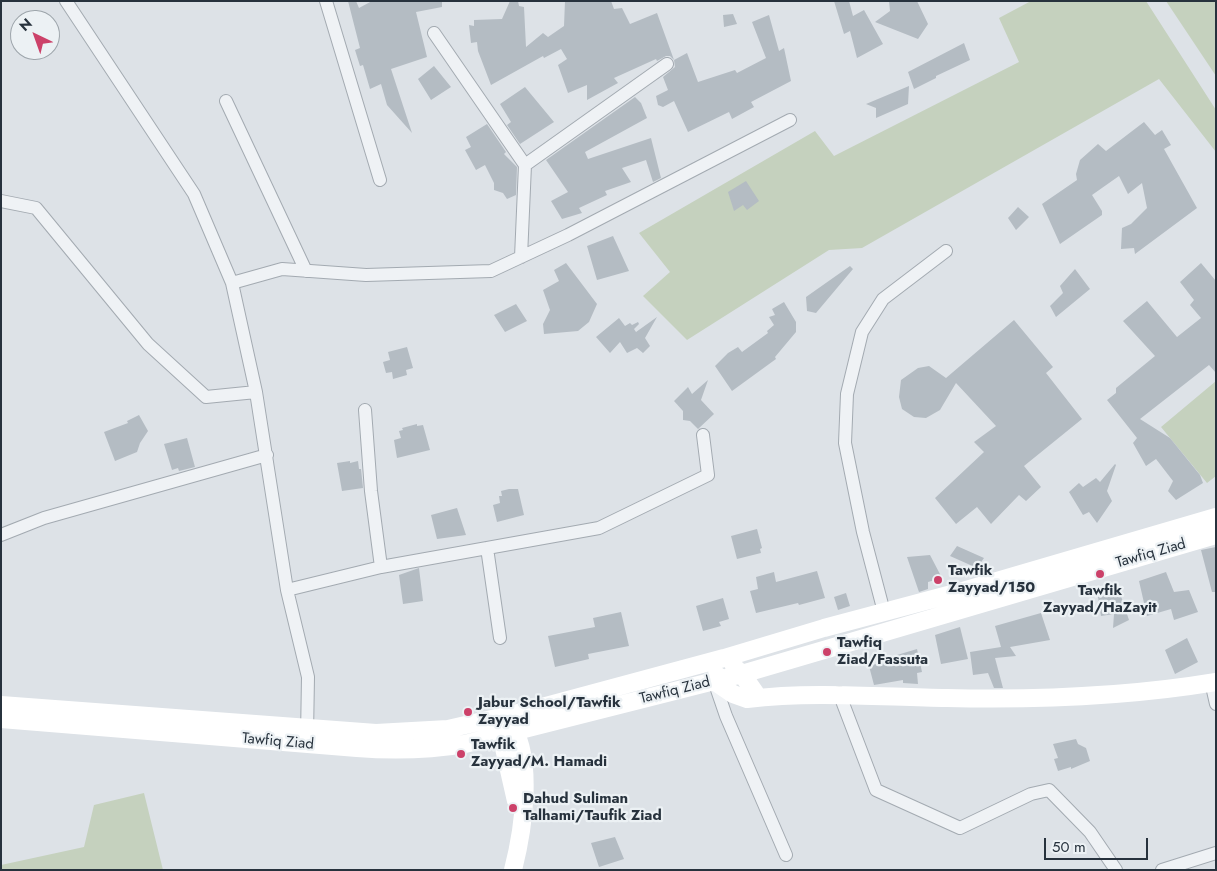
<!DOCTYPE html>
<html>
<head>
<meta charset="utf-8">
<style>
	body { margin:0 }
	#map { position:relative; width:1217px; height:871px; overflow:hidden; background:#dde2e7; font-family:Jost,sans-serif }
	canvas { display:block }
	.frame { position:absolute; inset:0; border:2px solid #27323d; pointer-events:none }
	.north { position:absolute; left:10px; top:10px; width:50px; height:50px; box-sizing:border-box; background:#ecf1f4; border:1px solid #9da5ab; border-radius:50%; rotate:318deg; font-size:14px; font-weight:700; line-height:20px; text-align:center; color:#27323d }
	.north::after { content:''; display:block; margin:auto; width:18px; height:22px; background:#cc4169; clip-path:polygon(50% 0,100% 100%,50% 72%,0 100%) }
	.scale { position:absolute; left:1044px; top:838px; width:104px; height:22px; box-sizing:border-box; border:2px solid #27323d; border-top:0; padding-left:6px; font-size:15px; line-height:18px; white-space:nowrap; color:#27323d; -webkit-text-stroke:4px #ecf1f4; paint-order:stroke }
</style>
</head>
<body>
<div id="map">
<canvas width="1217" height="871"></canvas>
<div class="frame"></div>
<div class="north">N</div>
<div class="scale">50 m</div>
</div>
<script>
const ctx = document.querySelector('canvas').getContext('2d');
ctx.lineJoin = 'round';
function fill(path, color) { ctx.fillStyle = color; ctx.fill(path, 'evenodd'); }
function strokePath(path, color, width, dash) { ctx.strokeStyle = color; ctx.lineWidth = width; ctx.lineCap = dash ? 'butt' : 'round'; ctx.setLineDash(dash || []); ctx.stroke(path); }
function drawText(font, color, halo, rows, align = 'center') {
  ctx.font = font + ' Jost,sans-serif'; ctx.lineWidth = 4.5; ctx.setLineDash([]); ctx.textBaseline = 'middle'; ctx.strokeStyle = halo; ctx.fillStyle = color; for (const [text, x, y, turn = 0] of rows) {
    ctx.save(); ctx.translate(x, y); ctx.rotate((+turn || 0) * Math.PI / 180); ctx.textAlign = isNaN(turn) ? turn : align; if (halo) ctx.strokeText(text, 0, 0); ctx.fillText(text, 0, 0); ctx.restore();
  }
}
const green = new Path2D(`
	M1031 1H1146L1216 110V152L1159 79 862 248 829 250 687 340 643 296 670 272 639 233 815 131 834 156 1019 62 999 18Z
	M1166 1H1216V76Z
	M1216 381V476L1207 483 1161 427Z
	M144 793 163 870H1V865L84 847 94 805Z`);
const building = new Path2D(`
	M348 1H356L359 8 372 1H442V7L416 12 427 57 391 69 412 133 387 105 381 84 370 89 363 65 360 66 355 50 360 48Z
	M510 1H518L519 6 524 7 526 47 543 33 548 37 564 26 565 1H611L614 9 622 8 630 24 657 13 674 60 687 53 698 82 735 70 737 73 766 58 752 22 769 15 779 51 784 48 791 81 751 102 754 107 732 119 729 112 688 132 674 101 663 107 658 105 656 96 668 90 663 77 675 67 674 60 670 56H666L657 61 656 59 614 78 618 83 587 100V85L568 93 558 65 567 59 561 49 544 58 543 56 491 85 478 51 477 42 471 43 469 25 474 26V20L502 19Z
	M834 1H849L853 16 864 10 883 44 857 58 850 31 844 34Z
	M889 1H917L928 24 918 39 875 22 890 11Z
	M733 14 737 24 724 27 723 15Z
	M964 43 970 60 936 76V78L914 89 908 72Z
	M434 66 451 87 431 100 418 79Z
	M909 86 908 104 876 118V108L866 104Z
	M525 87 554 122 520 144 507 125 511 122 500 104Z
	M635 97 641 103 647 118 585 152 588 159 651 138 661 178 653 182 646 160 622 168 631 182 605 191 607 195 579 208 582 213 562 219 551 201 568 192 546 160Z
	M1144 122 1155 135 1162 130 1171 145 1164 149 1197 208 1135 254 1134 248 1121 249 1122 228 1131 224 1147 208 1142 183 1128 194 1119 176 1092 195 1102 211V215L1060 244 1042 204 1077 180 1076 174 1080 160 1098 144 1106 151Z
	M487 124 506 152 504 154 517 167 516 195 507 199 503 193 494 190V183L485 165 476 170 465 150 471 147 466 137Z
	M746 181 759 201 747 210 743 205 734 211 728 192Z
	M1018 207 1029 217 1016 230 1008 218Z
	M613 236 629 271 597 280 587 246Z
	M566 263 597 304 589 322 578 331 544 334 543 324 550 310 543 290 559 281 554 270Z
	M1201 263 1216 281V373L1209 365 1140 419 1170 438 1200 475 1203 483 1176 500 1168 491 1173 481 1156 459 1146 466 1133 443 1137 438 1107 400 1116 393V388L1155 356 1123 321 1147 301 1177 337 1201 318 1190 305 1194 300 1180 282Z
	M850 266 853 269 816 313 807 311 806 297Z
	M1075 269 1090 289 1056 317 1050 306 1063 293 1060 286Z
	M784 302 796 322V332L775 357 776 359 732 391 715 366 728 353 738 347 742 352 768 333 767 331 774 325 769 317 775 315 772 309Z
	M516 304 527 321 505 332 494 315Z
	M657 317 645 338 650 346 643 353 637 348 627 353 620 342 610 353 596 337 619 318 625 326 630 323 632 325 638 322 639 324 634 329 636 332Z
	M1014 320 1053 367 1046 373 1082 419 1024 466 1041 487 1026 501 1019 495 991 524 977 507 956 524 935 498 984 452 974 442 996 426 956 383 940 410 926 418 914 417 902 409 899 397 901 380 918 368 929 366 946 378Z
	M407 347 413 368 406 370 407 375 393 379 392 372 386 373 383 362 390 360 388 352Z
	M708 380 701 400 714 414 698 429 690 421 683 420V411L674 401 688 387 692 394Z
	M139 415 148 431 140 443 137 452 115 461 104 432 128 423 127 421Z
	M417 424V426L423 425 430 450 397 458 394 440 401 438 399 431 403 430 402 428Z
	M187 438 195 467 179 471 178 468 172 470 164 444Z
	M350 461V463L358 461 359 469H361L363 488 342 491 337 463Z
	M1115 464 1116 465 1107 491 1112 501 1097 523 1089 512 1083 515 1069 492 1079 483 1083 487 1096 478 1100 482Z
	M509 489H518L524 515 497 522 493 505 500 503 499 496H502L501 491Z
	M457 508 466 535 437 539 431 515Z
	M757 529 762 548 760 549 761 553 737 559 731 536Z
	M957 546 984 558 977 568 950 556Z
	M1216 547V592H1212L1201 550Z
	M930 555 942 578 928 582V589L919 592 907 557Z
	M419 568 423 601 403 604 399 575Z
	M817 571 825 598 799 605 798 603 756 613 750 591 758 589 756 577 774 572 776 582Z
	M1166 572 1174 592 1189 590 1198 612 1174 620 1171 609 1147 616 1139 581Z
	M1119 590 1129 620 1113 628 1114 614 1101 616 1098 597Z
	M846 593 850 606 838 610 834 597Z
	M723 598 729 619 719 622 721 626 703 631 696 606Z
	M621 612 629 646 588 654 589 659 555 667 548 636 595 627 593 618Z
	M1041 613 1050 640 1010 647 1016 656 995 658 1003 688H994L988 673 973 675 970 652 1001 647 995 626Z
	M960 627 968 659 941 664 935 635Z
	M1187 638 1198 662 1175 674 1165 650Z
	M917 649 922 672 917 673 918 684 903 683V680L874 685 869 666 898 658 897 655Z
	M1076 739 1078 744 1086 748 1090 761 1071 769V767L1058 771 1054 759 1058 758 1053 744Z
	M615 837 624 859 599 867 591 843Z`);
const street = new Path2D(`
	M66 1 194 194 232 283 256 392 287 590 308 677 307 735
	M326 1 380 180
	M434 33 525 165 521 257
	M226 101 306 271
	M525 165 667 64
	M1 201 36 208 148 344 206 397 256 392
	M232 283 282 269 366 275 491 271 568 235 790 120
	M365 410 371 491 381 567
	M1 535 44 518 267 455
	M487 548 500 638
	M287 590 381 567 599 528 708 475 703 435
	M884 612 863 532 845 443 847 394 862 332 883 299 946 251
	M714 681 726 716 786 855
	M1211 682 1216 704
	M839 693 876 790 960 828 1031 794 1049 790 1090 832 1116 870
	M1162 870 1216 853`);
const secondary = new Path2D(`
	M734 667 742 674 758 697
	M717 675 714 681 733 694 747 699C814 691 880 697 947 698 1033 700 1132 696 1216 682
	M1 705 376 733 448 729 531 710 724 658 824 628 963 591 1216 517
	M1 719 357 748C395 751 429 750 465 744L742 674 1216 535
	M509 722C535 755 523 831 513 870
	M503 724 501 735 516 801`);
const markers = [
	[1100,574,5,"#cc4169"],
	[938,580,5,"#cc4169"],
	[827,652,5,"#cc4169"],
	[468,712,5,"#cc4169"],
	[461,754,5,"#cc4169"],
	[513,808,5,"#cc4169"]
];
const streetNames = [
	["Tawfiq Ziad",1151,554,-16],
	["Tawfiq Ziad",675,691,-14],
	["Tawfiq Ziad",278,742,5]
];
const poiNames = [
	["Tawfik",948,571],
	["Zayyad/150",948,588],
	["Tawfik",1100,591,"center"],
	["Zayyad/HaZayit",1100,608,"center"],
	["Tawfiq",837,643],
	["Ziad/Fassuta",837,660],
	["Jabur School/Tawfik",478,703],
	["Zayyad",478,720],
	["Tawfik",471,745],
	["Zayyad/M. Hamadi",471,762],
	["Dahud Suliman",523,799],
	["Talhami/Taufik Ziad",523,816]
];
fill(green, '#c5d1be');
fill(building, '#b4bcc3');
strokePath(street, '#a3aab1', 14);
strokePath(street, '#eff2f5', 12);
strokePath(secondary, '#fff', 18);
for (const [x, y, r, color] of markers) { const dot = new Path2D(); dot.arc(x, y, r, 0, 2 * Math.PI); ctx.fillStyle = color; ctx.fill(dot); strokePath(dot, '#ecf1f4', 2); }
drawText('15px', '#27323d', '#ecf1f4', streetNames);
drawText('bold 15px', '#27323d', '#ecf1f4', poiNames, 'left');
</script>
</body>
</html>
